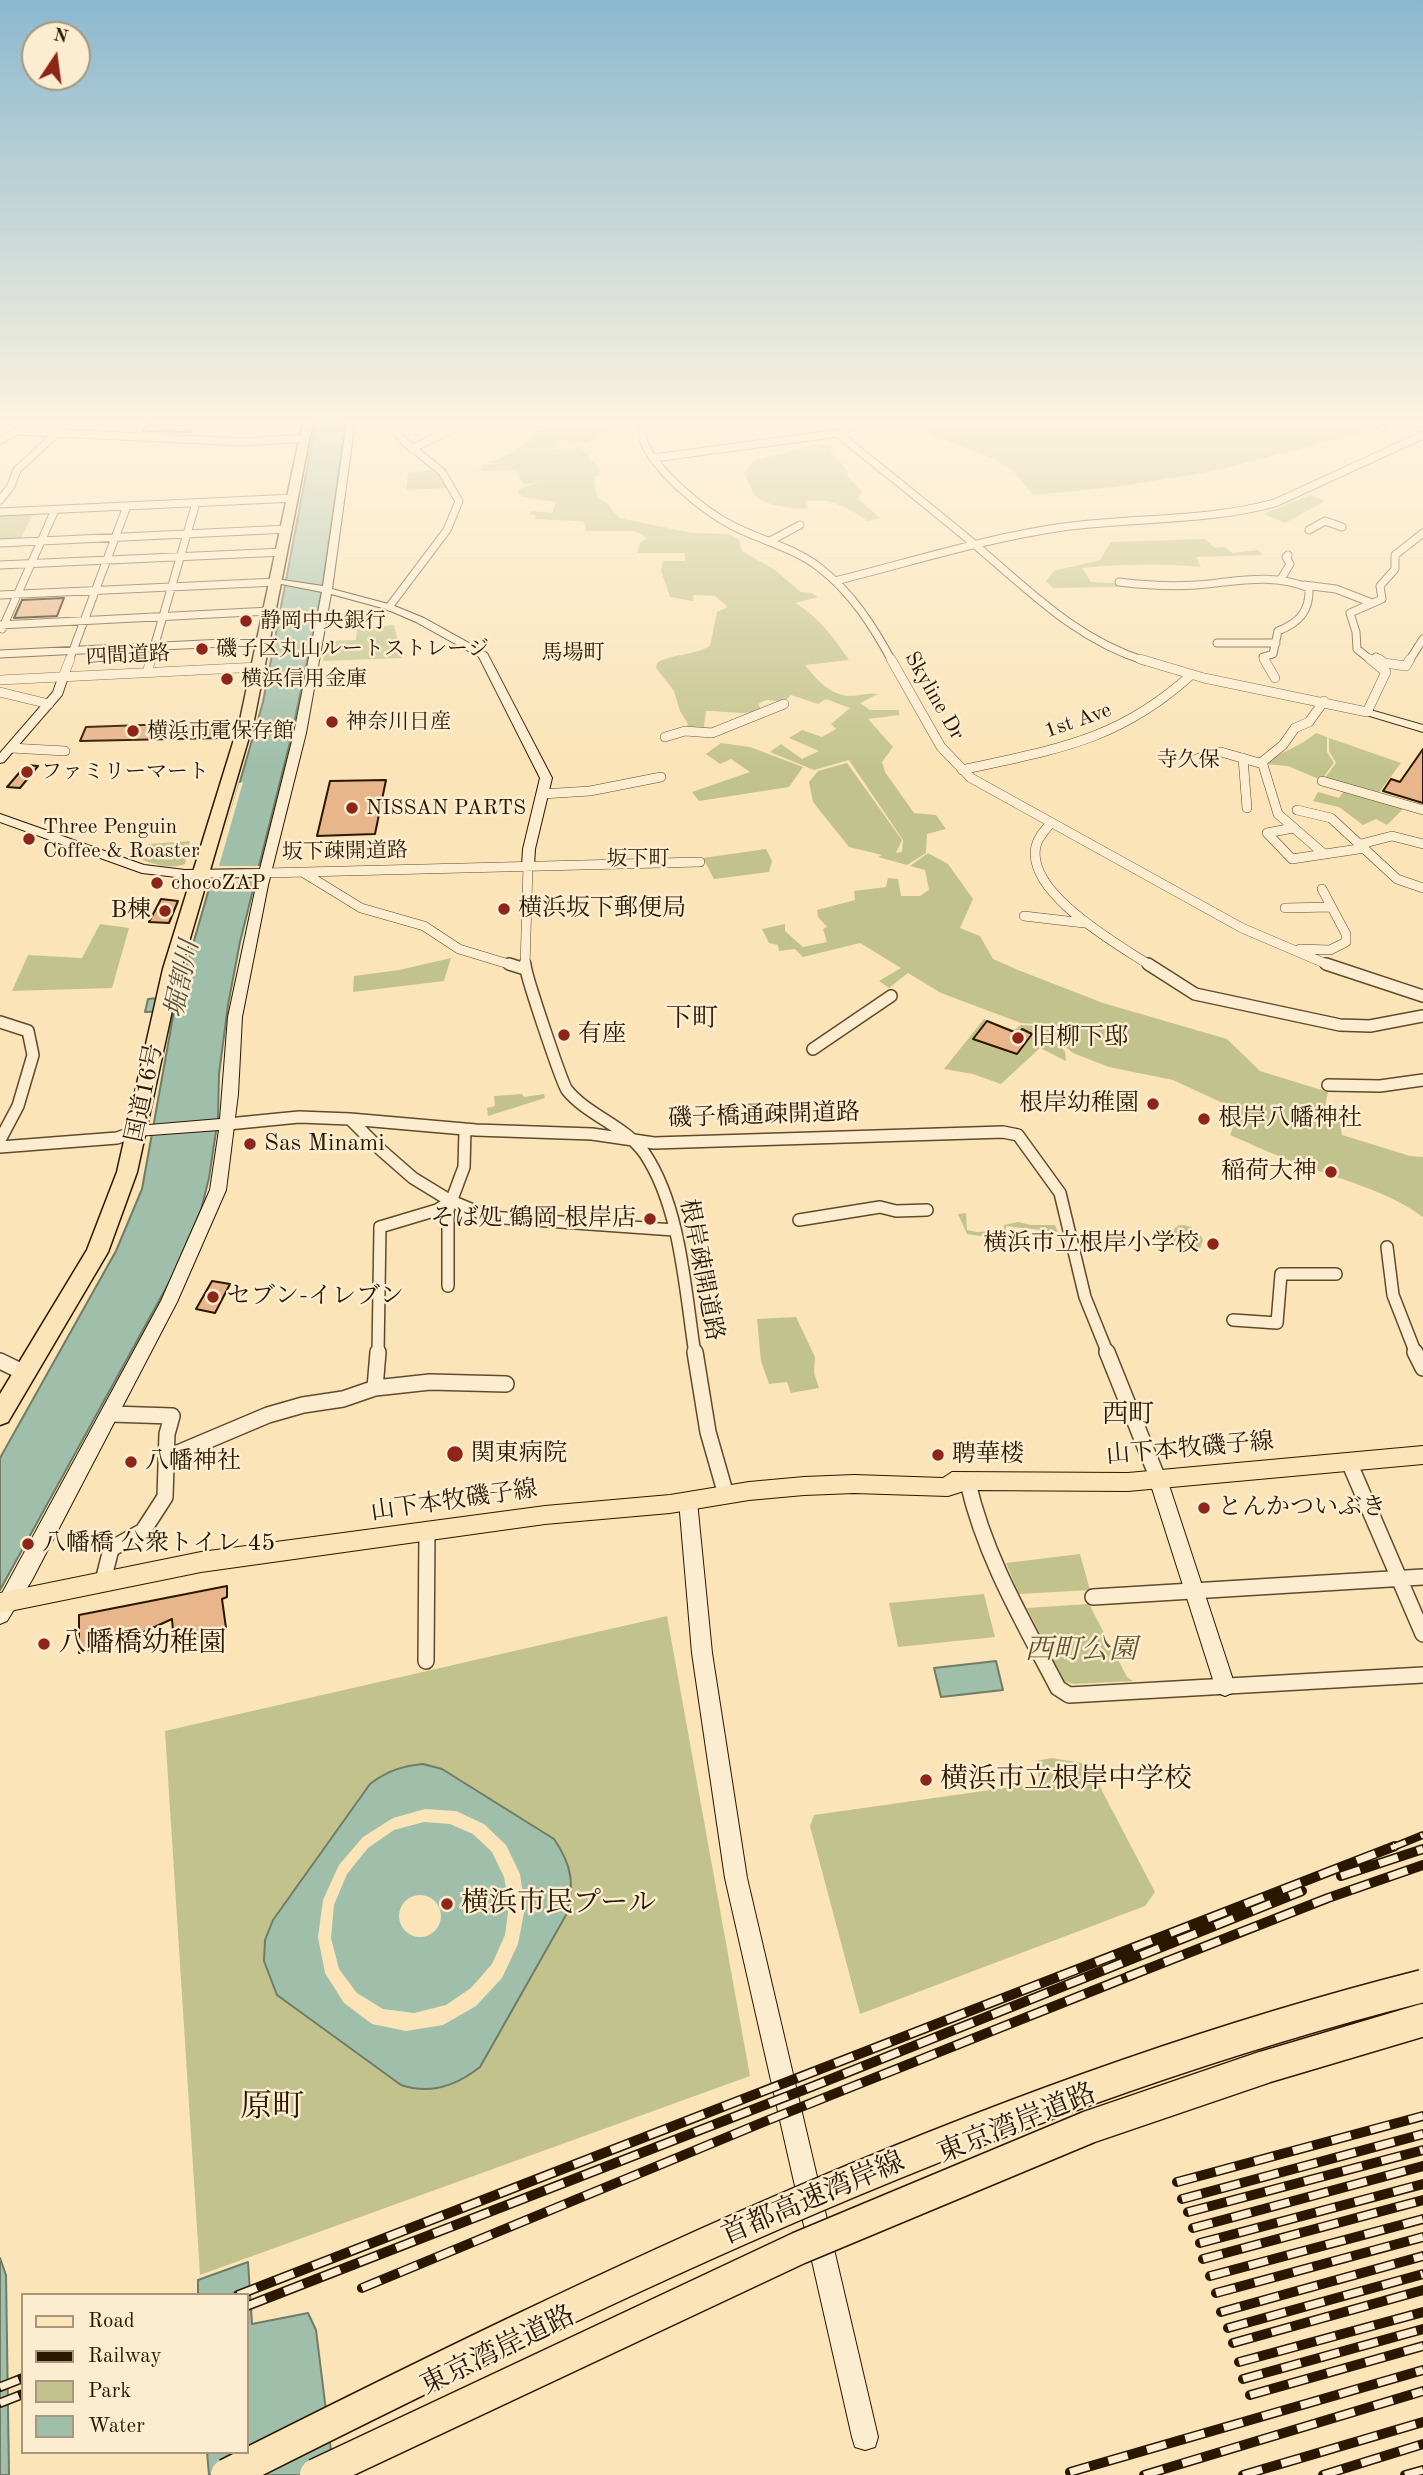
<!DOCTYPE html>
<html>
<head>
<meta charset="utf-8">
<style>
	body { margin:0 }
	#map { position:relative; width:1423px; height:2475px; overflow:hidden; background:#fbe4b7; font-family:"Old Standard TT",serif }
	canvas { display:block }
	.legend { position:absolute; left:21px; top:2293px; width:228px; height:161px; box-sizing:border-box; background:#fcedd0; border:2px solid #a8977d; margin:0; padding:9px 12px; list-style:none; font-size:21px; color:#2b1700 }
	.legend li { display:flex; align-items:center; gap:14px; height:35px }
	.legend b { width:35px; border:2px solid #a8977d }
	.north { position:absolute; left:21px; top:21px; width:70px; height:70px; box-sizing:border-box; background:#fcedd0; border:2px solid #a8977d; border-radius:50%; rotate:13deg; font-size:19px; font-weight:700; line-height:28px; text-align:center; color:#2b1700 }
	.north::after { content:''; display:block; margin:auto; width:24px; height:32px; background:#8f2418; clip-path:polygon(50% 0,100% 100%,50% 72%,0 100%) }
</style>
</head>
<body>
<div id="map">
<canvas width="1423" height="2475"></canvas>
<ul class="legend">
<li><b style="height:9px;background:#fbe4b7"></b>Road</li>
<li><b style="height:9px;background:#2b1700"></b>Railway</li>
<li><b style="height:19px;background:#c2c38c"></b>Park</li>
<li><b style="height:19px;background:#9fbfaa"></b>Water</li>
</ul>
<div class="north">N</div>
</div>
<script>
const ctx = document.querySelector('canvas').getContext('2d');
ctx.lineJoin = 'round';
function fill(path, color) { ctx.fillStyle = color; ctx.fill(path, 'evenodd'); }
function strokePath(path, color, width, dash) { ctx.strokeStyle = color; ctx.lineWidth = width; ctx.lineCap = dash ? 'butt' : 'round'; ctx.setLineDash(dash || []); ctx.stroke(path); }
function drawText(font, color, halo, rows, align = 'center') {
  ctx.font = font + ' "Old Standard TT","Noto Serif JP",serif'; ctx.lineWidth = 5; ctx.setLineDash([]); ctx.textBaseline = 'middle'; ctx.strokeStyle = halo; ctx.fillStyle = color; for (const [text, x, y, turn = 0] of rows) {
    ctx.save(); ctx.translate(x, y); ctx.rotate((+turn || 0) * Math.PI / 180); ctx.textAlign = isNaN(turn) ? turn : align; if (halo) ctx.strokeText(text, 0, 0); ctx.fillText(text, 0, 0); ctx.restore();
  }
}
const green = new Path2D(`
	M561 421H613L607 432 585 444 564 440 554 449 580 448 600 469 599 475 594 477 597 498 607 503 619 518 692 533 729 534 739 540 742 551 775 570 801 592 812 593 818 597 795 603C818 616 834 638 849 660L805 665C817 680 830 695 850 696 860 696 867 692 878 694L860 703 870 710H899V715L868 719 893 747 882 762 885 772 914 813 936 815 946 829 927 834 926 853 907 865 878 857 882 855 849 847 813 802 809 782 818 771 847 763 902 840 896 853 902 852 903 840 849 760 814 770 770 752 781 744 802 759 819 751 789 738 802 730 822 737 836 729 831 724 850 708 826 699 818 704 791 695 784 702 766 700 758 704 762 710C742 716 727 711 706 711L704 727 718 728 684 730 688 724 680 711 674 691 656 668 657 663C670 654 692 656 710 646L717 612 728 607 715 596 694 595 693 601 670 597 661 571 663 561H685V553H637L640 543 647 538 634 531H586L584 522 579 521 535 519 536 515 529 514 532 511 552 513 556 502 527 498 519 494 518 490 541 481 524 485 515 470 479 471 482 465 504 463H490L513 452 536 436 533 432 559 426Z
	M896 421H1190L1214 427 1234 421H1382L1381 428 1376 429 1214 471 1115 487 1033 495 1014 472 997 460Z
	M816 444 831 446V452L849 472 847 476 862 491 858 499 880 518 868 521C848 508 831 497 806 501L808 508C796 510 762 506 754 494 750 488 748 480 744 474L753 461Z
	M434 470 439 473 450 488 406 490 408 473Z
	M1310 495 1325 501 1285 523 1264 514Z
	M34 513 20 540 0 541V514Z
	M1205 539 1215 548 1225 547 1232 553 1258 550 1262 555 1196 557 1201 567C1158 563 1123 564 1082 568L1091 582 1116 583 1118 587 1053 588 1046 581 1054 571 1100 560 1111 542Z
	M394 625 402 658 323 661 325 641 356 640 357 629Z
	M1316 733 1327 737V752L1334 763 1321 780 1288 766 1265 764C1281 751 1300 747 1316 733Z
	M1329 738 1401 763 1377 795 1324 779 1336 763 1329 751Z
	M721 743 750 747 803 767 789 787 699 801 692 792 750 772 731 759 720 764 706 754Z
	M1344 791 1406 806 1387 825 1376 819 1363 825 1339 807 1313 801 1318 792 1339 798Z
	M190 841 185 864C168 870 149 863 133 856L149 844Z
	M766 849 772 861 769 872 714 879 703 858Z
	M928 853 948 864 973 899 960 928 980 936 993 959 1018 970 1103 1003 1227 1039 1260 1071 1328 1092 1325 1107 1338 1112 1342 1135 1410 1156 1423 1157V1217C1389 1192 1349 1182 1310 1168 1283 1159 1256 1146 1230 1135L1240 1111 1173 1080 1109 1067 1073 1053 1037 1024 1021 1023 941 993 908 973 889 988 879 981 901 968 860 943 803 957 795 949 779 951 778 945 769 943 762 929 785 924V931L803 947 827 942 823 929 827 927 818 917 817 910 855 900 854 891 886 887 888 878 898 879 901 896H920L929 890 925 870 910 866Z
	M100 924 129 928 112 988 12 991 28 955 82 958Z
	M451 958 444 981 353 992 354 976 399 970Z
	M984 1019 1014 1030 1021 1025 1036 1026 1065 1051 1066 1061 1040 1048 1001 1084 973 1074 944 1069Z
	M522 1094 524 1097 544 1094 545 1098 488 1116 487 1108 495 1106 494 1096Z
	M966 1213 967 1230 977 1232 1003 1231 1004 1225 1018 1222 1031 1225H1055L1058 1232 1006 1226V1240L967 1234 958 1214Z
	M1179 1225C1190 1225 1199 1229 1203 1240L1200 1248 1185 1251 1170 1243 1168 1234Z
	M796 1317 815 1357 814 1373 819 1388 791 1393 787 1382 769 1384 761 1361 757 1319Z
	M1080 1554 1090 1590 1019 1594 1006 1563Z
	M984 1594 995 1637 898 1647 889 1603Z
	M1089 1604 1127 1677 1133 1681 1074 1684 1063 1681 1027 1608Z
	M667 1616 750 2076 200 2275 165 1731Z
	M1052 1758 1088 1764 1155 1892 1145 1906 860 2014 810 1826 814 1815 1040 1783 1035 1761Z`);
const water = new Path2D(`
	M316 421H346L322 589 291 738 240 942 228 1005 219 1074 218 1118 209 1178 201 1210 171 1279 0 1590V1458L116 1251 142 1189 174 1011 145 1012 148 999 178 996 263 702Z
	M996 1661 1003 1690 941 1697 934 1668Z
	M423 1764 442 1769 554 1839C572 1865 575 1885 566 1915L480 2067C456 2086 430 2095 401 2085L277 1995 264 1961 265 1940 273 1920 370 1784C387 1771 402 1766 423 1764Z
	M0 2258 6 2275 9 2475H0Z
	M248 2262 252 2324 308 2313 316 2330 334 2475H209L207 2452H247V2295H198V2280Z`);
const pier = new Path2D(`
	M243 782 219 866H261L258 881 209 882 239 783Z
	M425 1809 456 1811 484 1824 506 1845 520 1874 525 1908 518 1944 502 1978 476 2006 443 2025 406 2031 372 2024 344 2003 325 1973 318 1937 323 1900 339 1865 363 1837 393 1818ZM424 1822 450 1824 473 1834 492 1852 504 1877 509 1905 505 1935 492 1964 471 1988 446 2005 414 2013 383 2009 357 1993 339 1969 331 1938 334 1905 347 1874 368 1848 394 1830Z
	M399 1916a21 21 0 1 1 42 0a21 21 0 1 1-42 0Z`);
const building = new Path2D(`
	M152 421H199L189 432 143 431Z
	M64 598 57 616 14 618 22 600Z
	M229 722 222 738 80 741 86 727Z
	M1423 749V803L1383 791 1391 779 1400 782Z
	M26 765 38 766 20 788 7 787Z
	M386 780 375 834 317 836 330 781Z
	M161 899 178 901 169 923 149 922Z
	M987 1021 1019 1034 1022 1029 1032 1034 1017 1054 973 1039Z
	M212 1281 230 1284 215 1313 196 1309Z
	M227 1586V1597L222 1599 226 1628 174 1643 172 1619 137 1635 79 1653V1615Z`);
const streetFar3 = new Path2D(`
	M386 421 404 441 442 472 459 501 447 530 389 607
	M643 421C642 428 641 435 644 442 656 472 705 512 733 526 762 541 795 548 820 568 852 593 873 626 892 661
	M855 421 856 425 839 433 841 436C885 472 930 507 974 544 1029 590 1075 639 1145 661
	M1382 428 1384 421
	M0 440 17 431 243 442 305 438
	M412 449 468 421
	M654 458 839 433
	M0 500 11 486 17 470 70 421
	M0 512 294 498
	M1309 530 1325 521 1342 527
	M770 541 800 525
	M0 543 288 529
	M0 565 283 552
	M1281 579 1290 564 1286 557 1288 555
	M835 581C911 562 986 538 1063 527 1134 517 1205 522 1275 503L1423 435
	M1119 582C1144 585 1170 587 1196 585 1235 582 1271 572 1309 588 1310 611 1299 623 1278 631L1273 654 1263 657 1265 661
	M1304 585 1336 589 1372 603
	M0 595 276 582
	M0 625 270 611
	M2 629 55 510
	M1217 643H1276
	M0 654 264 641
	M1376 657 1382 661
	M69 661 127 506
	M150 661 196 503
	M1372 661 1357 649 1356 632 1350 613 1382 599 1380 586 1395 569V555L1423 533
	M1409 661 1423 639`);
const streetFar2 = new Path2D(`
	M891 659 941 747 971 778 1242 928 1331 966
	M1140 659 1204 678 1367 712 1386 672 1370 659
	M1264 659 1275 678
	M1379 659 1384 663 1406 666 1410 659
	M147 673 151 659
	M63 677 70 659
	M0 680 259 667
	M0 692 49 704
	M1324 701 1309 722 1295 728 1283 745 1262 762 1278 814 1324 854
	M665 737 685 731 712 733 784 704
	M11 748 65 751
	M1243 758 1247 808
	M1196 759 1221 752 1263 764
	M962 770C1055 749 1117 742 1191 675
	M1322 781 1423 810
	M542 794 590 791 661 777
	M1297 810 1331 818 1397 879 1423 888
	M1051 823C1045 830 1038 837 1036 846 1025 893 1119 945 1151 966
	M1293 828 1267 833 1292 859 1365 848
	M1361 844 1392 836 1423 844
	M266 873 700 862
	M304 873 361 908 424 926 459 949 515 966
	M1285 908 1330 907
	M1024 916 1084 923
	M1300 949 1330 950 1346 942V934L1322 889
	M525 966 528 866`);
const streetFar1 = new Path2D(`
	M509 964 525 969
	M525 964C525 974 562 1083 567 1090 588 1116 626 1126 645 1154 681 1208 685 1291 695 1354
	M1148 964 1195 994 1340 1025 1370 1026 1423 1016
	M1326 964 1423 996
	M0 1022 28 1031 33 1055 18 1106 0 1140
	M813 1049 891 996
	M1328 1085 1380 1086 1423 1080
	M350 1119 381 1150 413 1178 449 1200 490 1217 674 1230
	M228 1124 299 1117 350 1119 476 1130 592 1134 654 1143 1003 1132 1018 1135 1060 1193 1085 1297 1108 1354
	M0 1147 117 1138 137 1131
	M799 1220 880 1207 896 1211 927 1210
	M1387 1247 1393 1295 1416 1354
	M448 1286V1210L464 1167 465 1129
	M1233 1320 1277 1323 1281 1274H1336
	M378 1354 380 1227 437 1210 452 1201`);
const street = new Path2D(`
	M695 1352 708 1432 726 1495
	M1107 1352 1158 1479
	M1415 1352 1423 1368
	M0 1361 27 1374
	M375 1388 378 1352
	M166 1458 268 1415 303 1405 343 1399 375 1388 430 1382 506 1384
	M1349 1462 1423 1634
	M968 1483C985 1557 1023 1621 1058 1688L1069 1695 1423 1675
	M103 1581 111 1549 143 1531 165 1497 167 1434 172 1416 111 1414
	M1093 1597 1423 1577
	M426 1661 427 1530`);
const secondary = new Path2D(`
	M347 421H355L332 589 392 605 424 618 487 653 552 778 535 849 534 866 528 870 522 866 523 849 540 778 479 657 416 622 386 609 331 594 306 733 268 885 242 1017 238 1094 226 1190 177 1302 32 1580 7 1621 0 1624V1597L161 1301 210 1190 219 1130 137 1136 130 1131 137 1126 220 1119 228 1017 258 877 185 878 142 873 0 822V814L144 865 185 870 260 869 294 733 322 592 271 582 276 579 323 586Z
	M59 675 68 677 62 695 4 762 0 763V753L53 692Z
	M1367 709 1423 725V732L1363 714 1362 712Z
	M1158 1471 1164 1473 1167 1479 1235 1686 1232 1693 1225 1696 1218 1693 1215 1686 1149 1479 1152 1473Z
	M688 1493 694 1495 697 1501 712 1653 747 1878 878 2437 875 2447 865 2450 855 2447 852 2437 725 1878 692 1653 679 1501 682 1495Z`);
const primary = new Path2D(`
	M1423 1446V1464L1128 1491 967 1490 948 1496 854 1493 804 1495 749 1500 670 1513 545 1524 201 1572 0 1613V1593L201 1552 545 1506 670 1495 749 1482 804 1477 854 1475 943 1478 952 1472 1128 1473Z`);
const highway = new Path2D(`
	M303 421H313L254 720 181 969 137 1172 108 1252 8 1422 0 1425V1394L87 1250 117 1172 163 969 240 720Z`);
const railFar1 = new Path2D(`
	M1391 1848 1423 1835`);
const rail = new Path2D(`
	M1341 1876 1423 1849
	M1127 1977 1328 1898 1423 1865
	M1177 2182 1423 2116
	M1182 2199 1423 2134
	M1188 2212 1423 2150
	M1193 2228 1423 2166
	M1200 2243 1423 2184
	M1203 2259 1423 2200
	M1210 2276 1423 2219
	M362 2288 766 2121 1135 1974
	M1216 2293 1423 2237
	M238 2295 1395 1846
	M247 2306 811 2087 1302 1891
	M1221 2312 1423 2256
	M1228 2328 1423 2274
	M1233 2343 1423 2290
	M1239 2362 1423 2312
	M1243 2379 1423 2329
	M0 2387 23 2378
	M1250 2395 1423 2346
	M0 2403 23 2394
	M1070 2472 1423 2370
	M1144 2475 1423 2391
	M1243 2475 1423 2422
	M1323 2475 1423 2444
	M1405 2475 1423 2470`);
const highwayBridge = new Path2D(`
	M227 2475C612 2281 1004 2092 1423 1986
	M316 2475 799 2248 1089 2127 1265 2067 1423 2020`);
const markers = [
	[246,621,7,"#8f2418"],
	[202,649,7,"#8f2418"],
	[227,679,7,"#8f2418"],
	[332,722,7,"#8f2418"],
	[133,731,7,"#8f2418"],
	[27,772,7,"#8f2418"],
	[352,808,7,"#8f2418"],
	[29,839,7,"#8f2418"],
	[157,883,7,"#8f2418"],
	[504,909,7,"#8f2418"],
	[165,911,7,"#8f2418"],
	[564,1035,7,"#8f2418"],
	[1018,1038,7,"#8f2418"],
	[1153,1104,7,"#8f2418"],
	[1204,1119,7,"#8f2418"],
	[250,1144,7,"#8f2418"],
	[1331,1172,7,"#8f2418"],
	[650,1219,7,"#8f2418"],
	[1213,1244,7,"#8f2418"],
	[213,1297,7,"#8f2418"],
	[455,1454,9,"#8f2418"],
	[938,1455,7,"#8f2418"],
	[131,1462,7,"#8f2418"],
	[1204,1508,7,"#8f2418"],
	[28,1544,7,"#8f2418"],
	[44,1644,7,"#8f2418"],
	[926,1780,7,"#8f2418"],
	[447,1904,7,"#8f2418"]
];
const farPoinames = [
	["静岡中央銀行",260,621],
	["磯子区丸山ルートストレージ",216,649],
	["横浜信用金庫",241,679],
	["神奈川日産",346,722],
	["横浜市電保存館",147,731],
	["ファミリーマート",41,772],
	["NISSAN PARTS",366,808],
	["Three Penguin",43,827],
	["Coffee & Roaster",43,851],
	["chocoZAP",171,883]
];
const farNeighbourhoodnames = [
	["馬場町",573,653],
	["寺久保",1188,760],
	["坂下町",638,859]
];
const farStreetnames = [
	["四間道路",128,656,-3],
	["Skyline Dr",934,696,60],
	["1st Ave",1078,721,-19],
	["坂下疎開道路",345,852,-1]
];
const poiNames = [
	["横浜坂下郵便局",518,909],
	["B棟",151,911,"right"],
	["有座",578,1035],
	["旧柳下邸",1032,1038],
	["根岸幼稚園",1139,1104,"right"],
	["根岸八幡神社",1218,1119],
	["Sas Minami",264,1144],
	["稲荷大神",1317,1172,"right"],
	["そば処 鶴岡 根岸店",636,1219,"right"],
	["横浜市立根岸小学校",1199,1244,"right"],
	["セブン-イレブン",227,1297],
	["関東病院",471,1454],
	["聘華楼",952,1455],
	["八幡神社",145,1462],
	["とんかついぶき",1218,1508],
	["八幡橋 公衆トイレ 45",42,1544]
];
const streetNames = [
	["国道16号",145,1093,-78],
	["磯子橋通疎開道路",764,1116,-2],
	["根岸疎開道路",701,1270,79],
	["山下本牧磯子線",1190,1449,-5],
	["山下本牧磯子線",454,1501,-8]
];
const waterNames = [
	["堀割川",183,979,-78]
];
const neighbourhoodNames = [
	["下町",692,1019],
	["西町",1128,1415]
];
const nearPoinames = [
	["八幡橋幼稚園",58,1644],
	["横浜市立根岸中学校",940,1780],
	["横浜市民プール",461,1904]
];
const nearParknames = [
	["西町公園",1081,1651]
];
const nearStreetnames = [
	["東京湾岸道路",1017,2124,-22],
	["首都高速湾岸線",813,2199,-23],
	["東京湾岸道路",498,2351,-26]
];
const nearNeighbourhoodnames = [
	["原町",272,2108]
];
fill(green, '#c2c38c');
fill(water, '#9fbfaa');
strokePath(water, '#717c66', 2);
fill(pier, '#fbe4b7');
fill(building, '#e9b58b');
strokePath(building, '#2b1700', 2);
strokePath(streetFar3, '#5f4a2e', 9);
strokePath(streetFar2, '#5f4a2e', 10);
strokePath(streetFar1, '#5f4a2e', 14);
strokePath(street, '#5f4a2e', 18);
strokePath(secondary, '#2b1700', 2);
strokePath(primary, '#2b1700', 2);
strokePath(highway, '#2b1700', 3);
strokePath(streetFar3, '#fcedd0', 7);
strokePath(streetFar2, '#fcedd0', 9);
strokePath(streetFar1, '#fcedd0', 11);
strokePath(street, '#fcedd0', 15);
fill(secondary, '#fcedd0');
fill(primary, '#fbe4b7');
fill(highway, '#fbe4b7');
strokePath(railFar1, '#2b1700', 8);
strokePath(rail, '#2b1700', 10);
strokePath(railFar1, '#fcedd0', 5, [16]);
strokePath(rail, '#fcedd0', 7, [20]);
strokePath(highwayBridge, '#2b1700', 35, []);
strokePath(highwayBridge, '#fbe4b7', 32);
const sky = ctx.createLinearGradient(0, 0, 0, 767);
sky.addColorStop(0, '#8bb8cf');
sky.addColorStop(0.55, '#fdf3df');
sky.addColorStop(1, '#fdf3df00');
ctx.fillStyle = sky;
ctx.fillRect(0, 0, 1423, 767);
for (const [x, y, r, color] of markers) { const dot = new Path2D(); dot.arc(x, y, r, 0, 2 * Math.PI); ctx.fillStyle = color; ctx.fill(dot); strokePath(dot, '#fcedd0', 2.5); }
drawText('21px', '#2b1700', '#fcedd0', farPoinames, 'left');
drawText('21px', '#2b1700', '#fcedd0', farNeighbourhoodnames);
drawText('21px', '#2b1700', '#fcedd0', farStreetnames);
drawText('24px', '#2b1700', '#fcedd0', poiNames, 'left');
drawText('24px', '#2b1700', '#fcedd0', streetNames);
drawText('italic 26px', '#54523c', '#fcedd0', waterNames);
drawText('26px', '#2b1700', '#fcedd0', neighbourhoodNames);
drawText('28px', '#2b1700', '#fcedd0', nearPoinames, 'left');
drawText('italic 28px', '#605331', '#fcedd0', nearParknames);
drawText('28px', '#2b1700', '#fcedd0', nearStreetnames);
drawText('32px', '#2b1700', '#fcedd0', nearNeighbourhoodnames);
</script>
</body>
</html>
